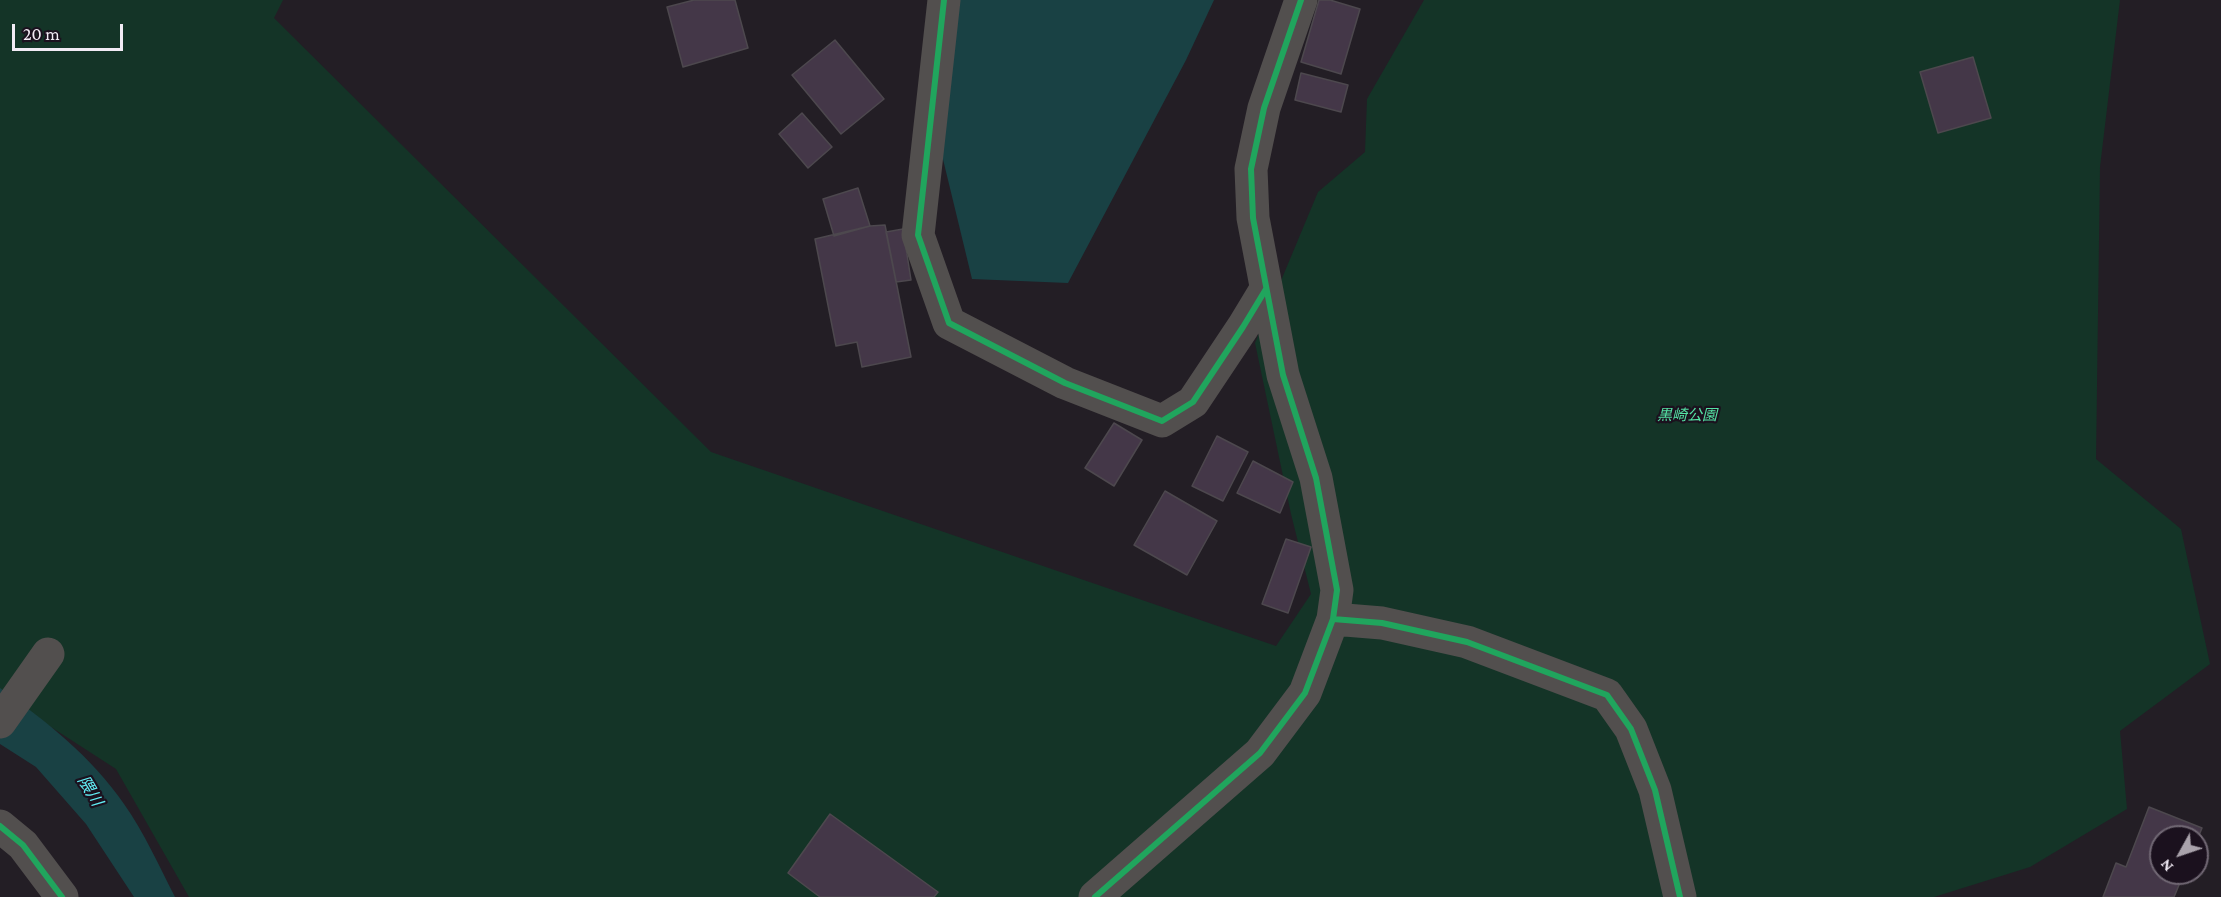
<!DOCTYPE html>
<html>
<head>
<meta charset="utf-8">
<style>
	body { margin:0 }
	#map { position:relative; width:2221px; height:897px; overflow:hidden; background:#231e25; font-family:"Crimson Pro",serif }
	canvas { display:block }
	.north { position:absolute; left:2149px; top:825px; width:60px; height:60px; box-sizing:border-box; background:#1b111e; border:2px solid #716874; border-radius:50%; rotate:230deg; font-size:16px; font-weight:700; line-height:24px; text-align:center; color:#f2ebf5 }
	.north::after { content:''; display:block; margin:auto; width:21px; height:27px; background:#aaa3ac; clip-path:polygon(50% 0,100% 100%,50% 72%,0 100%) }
	.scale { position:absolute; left:12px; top:24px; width:111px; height:27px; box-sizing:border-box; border:3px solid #f2ebf5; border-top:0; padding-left:8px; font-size:18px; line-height:21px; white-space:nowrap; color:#f2ebf5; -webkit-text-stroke:4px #1b111e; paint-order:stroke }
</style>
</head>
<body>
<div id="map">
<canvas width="2221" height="897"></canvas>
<div class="north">N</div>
<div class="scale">20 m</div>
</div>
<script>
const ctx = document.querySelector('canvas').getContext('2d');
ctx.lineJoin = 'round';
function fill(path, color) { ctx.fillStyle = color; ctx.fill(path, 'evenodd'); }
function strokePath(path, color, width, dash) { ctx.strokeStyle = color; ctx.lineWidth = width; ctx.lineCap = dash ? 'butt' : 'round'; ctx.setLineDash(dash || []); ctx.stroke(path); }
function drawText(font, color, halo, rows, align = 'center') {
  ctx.font = font + ' "Crimson Pro","Noto Sans JP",serif'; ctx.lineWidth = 4.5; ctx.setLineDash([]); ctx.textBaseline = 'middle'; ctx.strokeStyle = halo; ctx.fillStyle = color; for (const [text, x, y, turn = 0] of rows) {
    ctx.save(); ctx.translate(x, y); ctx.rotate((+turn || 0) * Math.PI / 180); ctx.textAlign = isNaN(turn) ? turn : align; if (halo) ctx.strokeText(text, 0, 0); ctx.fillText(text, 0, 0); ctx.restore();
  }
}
const green = new Path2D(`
	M0 0H283L274 18 711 452 1276 646 1311 594 1291 514 1255 343 1318 192 1365 152 1367 99 1424 0H2120L2100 167 2096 459 2181 529 2210 664 2120 731 2127 809 2030 867 1934 897H189L116 769 0 694Z`);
const water = new Path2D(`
	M960 0H1214L1186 60 1068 283 972 279 941 151Z
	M0 688C46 721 92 757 124 804 144 832 159 866 175 897H134L86 824 36 767 0 744Z`);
const building = new Path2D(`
	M694 0H735L748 48 683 67 667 7Z
	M1319 0H1330L1360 9 1341 74 1301 62Z
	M835 40 884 99 841 134 792 75Z
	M1973 57 1991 118 1938 133 1920 72Z
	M1301 73 1348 85 1341 112 1295 100Z
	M802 113 832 147 808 168 779 134Z
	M858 188 870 226 834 236 823 199Z
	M885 225 911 357 862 367 857 342 836 346 815 239 870 226Z
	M903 229 911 280 896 282 886 232Z
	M1114 423 1142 440 1114 486 1085 468Z
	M1217 436 1248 452 1223 501 1192 486Z
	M1253 461 1293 482 1280 513 1237 493Z
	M1165 491 1217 521 1187 575 1134 545Z
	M1286 539 1311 547 1288 613 1262 604Z
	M2149 807 2202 828 2197 840V837H2161V873H2184L2174 897H2103L2116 863 2126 867Z
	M830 814 938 892 934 897H820L788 873Z`);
const street = new Path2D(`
	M944 0 918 235 949 323 1065 383 1162 421 1193 402 1243 327 1266 289
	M1333 619 1382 623 1467 642 1607 695 1631 729 1655 790 1680 897
	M0 722 48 654
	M0 826 23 845 62 897
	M1095 897 1260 753 1305 693 1333 619 1337 590 1316 478 1283 375 1253 218 1251 169 1264 108 1301 0`);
const cycleway = new Path2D(`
	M944 0 918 235 949 323 1065 383 1162 421 1193 402 1243 327 1266 289
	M1333 619 1382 623 1467 642 1607 695 1631 729 1655 790 1680 897
	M0 826 23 845 62 897
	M1095 897 1260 753 1305 693 1333 619 1337 590 1316 478 1283 375 1253 218 1251 169 1264 108 1301 0`);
const parkNames = [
	["黒崎公園",1687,415]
];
const waterNames = [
	["隈川",90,791,59]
];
fill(green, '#143427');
fill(water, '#194144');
fill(building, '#443748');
strokePath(building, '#4d484e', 1.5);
strokePath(street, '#524f4e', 33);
strokePath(cycleway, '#20a55d', 6);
drawText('italic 15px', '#54e2a4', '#1b111e', parkNames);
drawText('italic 16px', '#62f0f7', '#1b111e', waterNames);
</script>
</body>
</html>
